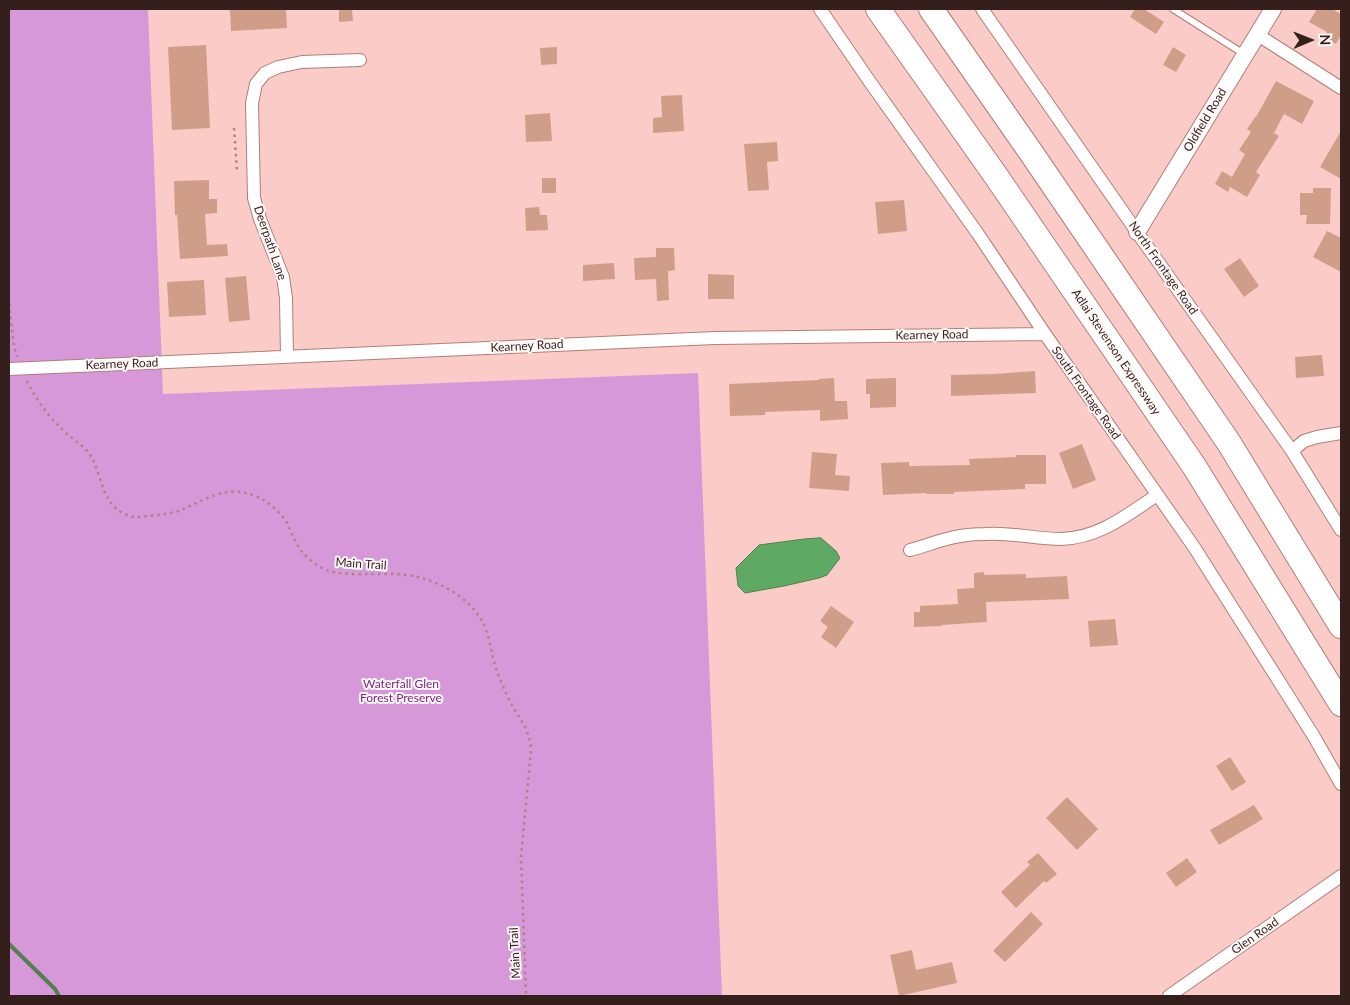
<!DOCTYPE html>
<html>
<head>
<meta charset="utf-8">
<style>
	body { margin:0 }
	#map { position:relative; width:1350px; height:1005px; overflow:hidden; background:#fbccc7; font-family:Lato,sans-serif }
	canvas { display:block }
	.frame { position:absolute; inset:0; border:10px solid #351f1d; pointer-events:none }
	.north { position:absolute; left:1285px; top:15px; width:50px; height:50px; -webkit-text-stroke:4px #fef8f7; paint-order:stroke; rotate:89deg; font-size:14px; font-weight:700; line-height:20px; text-align:center; color:#351f1d }
	.north::after { content:''; display:block; margin:auto; width:18px; height:22px; background:#351f1d; clip-path:polygon(50% 0,100% 100%,50% 72%,0 100%) }
</style>
</head>
<body>
<div id="map">
<canvas width="1350" height="1005"></canvas>
<div class="frame"></div>
<div class="north">N</div>
</div>
<script>
const ctx = document.querySelector('canvas').getContext('2d');
ctx.lineJoin = 'round';
function fill(path, color) { ctx.fillStyle = color; ctx.fill(path, 'evenodd'); }
function strokePath(path, color, width, dash) { ctx.strokeStyle = color; ctx.lineWidth = width; ctx.lineCap = dash ? 'butt' : 'round'; ctx.setLineDash(dash || []); ctx.stroke(path); }
function drawText(font, color, halo, rows, align = 'center') {
  ctx.font = font + ' Lato,sans-serif'; ctx.lineWidth = 4; ctx.setLineDash([]); ctx.textBaseline = 'middle'; ctx.strokeStyle = halo; ctx.fillStyle = color; for (const [text, x, y, turn = 0] of rows) {
    ctx.save(); ctx.translate(x, y); ctx.rotate((+turn || 0) * Math.PI / 180); ctx.textAlign = isNaN(turn) ? turn : align; if (halo) ctx.strokeText(text, 0, 0); ctx.fillText(text, 0, 0); ctx.restore();
  }
}
const green = new Path2D(`
	M9 9H148L163 394 698 373 722 996H9Z`);
const water = new Path2D(`
	M821 538 836 551 840 558 827 575 819 578 784 586 745 593 738 586 736 568 759 545 804 539Z`);
const stream = new Path2D(`
	M9 944 55 989 59 996`);
const building = new Path2D(`
	M230 9H286L287 28 231 31Z
	M339 9H352L353 21 339 22Z
	M1135 9H1144L1164 22 1156 34 1130 17Z
	M1317 9H1332L1341 14V35L1336 44 1324 37 1327 32 1309 22Z
	M206 45 210 128 172 130 168 47Z
	M557 47V64L541 65 540 48Z
	M1173 47 1186 55 1176 72 1163 65Z
	M1276 81 1314 101 1302 124 1284 114 1274 133 1279 136 1256 172 1260 175 1247 197 1230 187 1228 192 1215 184 1222 171 1232 177 1245 154 1239 150 1251 132 1247 129 1255 117H1256Z
	M682 95 684 131 653 133V118L662 117 661 96Z
	M550 113 552 141 526 142 525 115Z
	M1341 131V179L1320 167Z
	M777 142 778 161 767 162 769 190 748 191 744 144Z
	M542 178H556V193H542Z
	M209 180V199H217V213L205 214 207 245 227 244 228 256 180 259 177 215H175L174 181Z
	M1313 188H1331L1330 224H1306L1307 215H1300V193H1313Z
	M904 200 907 231 878 234 875 202Z
	M539 207 540 215H547L548 230 526 231 525 208Z
	M1327 231 1341 238V272L1313 257Z
	M656 248H674L675 270 668 271 669 300 657 301 656 279 635 280 634 258 656 257Z
	M1240 258 1259 286 1244 297 1224 269Z
	M614 263 615 279 583 281V265Z
	M708 274 734 275V299H708Z
	M246 276 250 320 229 322 225 278Z
	M204 280 206 315 169 317 167 282Z
	M1322 355 1324 376 1296 378 1295 357Z
	M1035 371 1036 393 951 396V375L994 374Z
	M834 378 835 401H847L848 419 820 421V410L765 412V415L730 416 729 384 819 380V379Z
	M896 378V407L870 408V394H866V379Z
	M1082 444 1096 480 1073 489 1059 453Z
	M812 452 837 454 835 475 850 476 849 491 809 488Z
	M1016 455H1046V484H1025V489L954 492V494H927L926 493 883 495 881 463 909 462V466L970 465 969 459 1016 457Z
	M984 572V575L1026 574V578L1067 576 1069 599 986 602 987 622 942 625V626L914 627V612H920V606L958 604 957 589 974 588V573Z
	M831 606 854 622 836 648 821 637 828 627 820 621Z
	M1115 619 1118 645 1090 647 1088 621Z
	M1230 757 1246 782 1232 791 1216 766Z
	M1067 797 1098 829 1077 850 1046 818Z
	M1254 805 1263 819 1219 845 1210 830Z
	M1038 853 1057 874 1046 883 1044 881 1016 908 1001 892 1030 865 1027 862Z
	M1187 858 1197 872 1176 887 1166 873Z
	M1031 912 1043 924 1005 962 993 951Z
	M912 950 916 970 952 962 957 983 899 996 890 955Z`);
const path = new Path2D(`
	M234 128 237 172
	M9 304 14 346 17 357
	M27 381C35 398 48 416 62 429 71 439 85 445 92 458 102 477 102 504 125 514 132 518 139 517 147 516 158 515 170 514 181 510 200 502 220 489 241 492 259 494 278 508 287 523 292 533 296 545 303 553 307 557 312 562 317 565 331 575 352 574 369 574 384 574 402 573 418 577 445 584 473 600 485 627 491 642 492 659 498 674 502 685 507 696 512 705 521 721 530 731 531 750L521 857 526 996`);
const service = new Path2D(`
	M1173 9 1244 54`);
const minor = new Path2D(`
	M820 9 870 82 978 234 1045 334 1194 547 1313 735 1341 784
	M982 9 1137 232 1292 451 1341 530
	M1258 35 1341 88
	M287 357 286 298 283 277 260 219 254 198 252 103 256 84 265 73 278 67 302 62 360 60
	M9 369 715 338 1045 334
	M1292 451 1304 441 1317 437 1341 433
	M910 550C922 547 932 543 943 540 956 536 971 534 985 534 1010 532 1036 539 1061 539 1099 538 1127 515 1157 495
	M1169 996 1341 876`);
const tertiary = new Path2D(`
	M1137 232 1273 9`);
const motorway = new Path2D(`
	M878 9 996 176 1194 466 1341 704
	M931 9 1032 154 1229 443 1341 626`);
const streetNames = [
	["Oldfield Road",1205,120,-59],
	["Deerpath Lane",270,243,71],
	["North Frontage Road",1163,268,55],
	["Kearney Road",932,335,-1],
	["Kearney Road",527,346,-3],
	["Adlai Stevenson Expressway",1116,352,56],
	["Kearney Road",122,364,-2],
	["South Frontage Road",1086,393,55],
	["Main Trail",361,564,4],
	["Glen Road",1255,936,-35],
	["Main Trail",515,953,-93]
];
const parkNames = [
	["Waterfall Glen",401,684],
	["Forest Preserve",401,698]
];
fill(green, '#d798d9');
fill(water, '#5ea963');
strokePath(water, '#52804e', 1);
strokePath(stream, '#52804e', 4);
fill(building, '#d09e88');
strokePath(service, '#b27d77', 8);
strokePath(minor, '#b27d77', 14);
strokePath(tertiary, '#b27d77', 18);
strokePath(motorway, '#b27d77', 26);
strokePath(path, '#aa8581', 2.5, [2.5, 4]);
strokePath(service, '#fff', 6);
strokePath(minor, '#fff', 12);
strokePath(tertiary, '#fff', 16);
strokePath(motorway, '#fff', 24);
drawText('12px', '#351f1d', '#fef8f7', streetNames);
drawText('12px', '#7a287f', '#fef8f7', parkNames);
</script>
</body>
</html>
